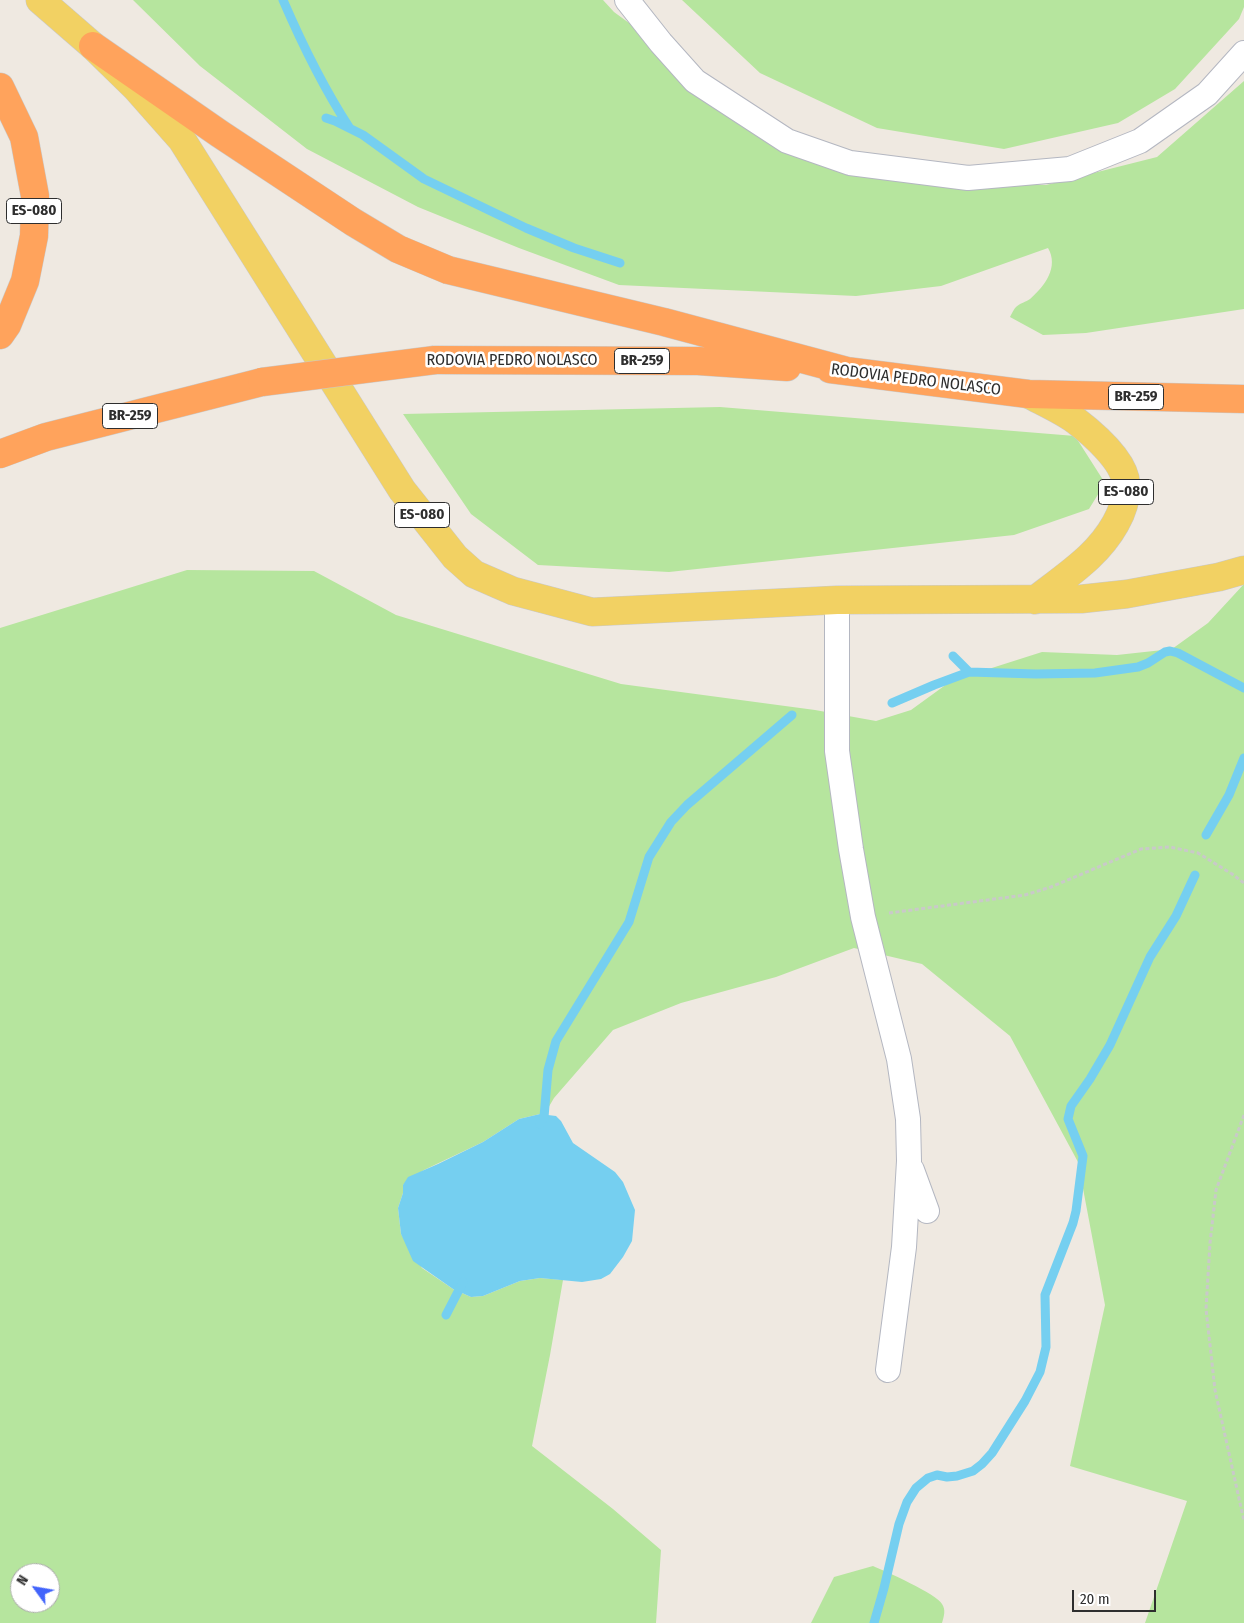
<!DOCTYPE html>
<html>
<head>
<meta charset="utf-8">
<style>
	body { margin:0 }
	#map { position:relative; width:1244px; height:1623px; overflow:hidden; background:#efe9e1; font-family:"Fira Sans Condensed",sans-serif }
	canvas { display:block }
	.north { position:absolute; left:10px; top:1563px; width:50px; height:50px; box-sizing:border-box; background:#fff; border:1px solid #ababab; border-radius:50%; rotate:302deg; font-size:14px; font-weight:700; line-height:20px; text-align:center; color:#2e2e2e }
	.north::after { content:''; display:block; margin:auto; width:18px; height:22px; background:#4264fb; clip-path:polygon(50% 0,100% 100%,50% 72%,0 100%) }
	.scale { position:absolute; left:1072px; top:1590px; width:84px; height:22px; box-sizing:border-box; border:2px solid #2e2e2e; border-top:0; padding-left:6px; font-size:15px; line-height:18px; white-space:nowrap; color:#2e2e2e; -webkit-text-stroke:4px #fff; paint-order:stroke }
</style>
</head>
<body>
<div id="map">
<canvas width="1244" height="1623"></canvas>
<div class="north">N</div>
<div class="scale">20 m</div>
</div>
<script>
const ctx = document.querySelector('canvas').getContext('2d');
ctx.lineJoin = 'round';
function fill(path, color) { ctx.fillStyle = color; ctx.fill(path, 'evenodd'); }
function strokePath(path, color, width, dash) { ctx.strokeStyle = color; ctx.lineWidth = width; ctx.lineCap = dash ? 'butt' : 'round'; ctx.setLineDash(dash || []); ctx.stroke(path); }
function drawText(font, color, halo, rows, align = 'center') {
  ctx.font = font + ' "Fira Sans Condensed",sans-serif'; ctx.lineWidth = 5; ctx.setLineDash([]); ctx.textBaseline = 'middle'; ctx.strokeStyle = halo; ctx.fillStyle = color; for (const [text, x, y, turn = 0] of rows) {
    ctx.save(); ctx.translate(x, y); ctx.rotate((+turn || 0) * Math.PI / 180); ctx.textAlign = isNaN(turn) ? turn : align; if (halo) ctx.strokeText(text, 0, 0); ctx.fillText(text, 0, 0); ctx.restore();
  }
}
const green = new Path2D(`
	M133 0H603L614 12 681 61 770 135 915 182 1046 185 1157 157 1244 81V309L1086 333 1043 335 1010 317C1012 313 1014 309 1016 307 1020 303 1026 302 1030 299 1045 286 1059 267 1048 248L941 286 856 296 619 285 519 248 418 207 307 149 200 66Z
	M682 0H1244V7L1239 19 1175 89 1118 123 1004 149 877 128 760 73Z
	M720 407 1075 436 1105 483 1089 509 1014 535 669 572 538 565 471 514 403 414Z
	M187 570 314 571 396 615 621 684 815 710 876 721 911 710 951 681 1042 652 1117 655 1172 649 1208 623 1244 584V1623H1145L1187 1501 1070 1466 1105 1305 1078 1162 1010 1036 922 964 854 948 776 977 681 1003 613 1030 554 1098 544 1115 540 1114 519 1119 483 1142 424 1170 403 1185V1193L398 1208 401 1234 422 1268 453 1289 471 1297 483 1296 520 1281 540 1278 563 1280 550 1355 532 1446 613 1509 661 1550 656 1623H0V628ZM20 1573H50V1603H20Z
	M873 1566C885 1571 937 1594 942 1604 946 1610 944 1616 942 1623H811L834 1577Z`);
const water = new Path2D(`
	M540 1114 556 1116 561 1121 573 1143 615 1172 623 1182 635 1210 632 1241 623 1257 610 1274 601 1279 582 1282 540 1278 520 1281 483 1296 471 1297 453 1289 413 1261 401 1234 398 1208 403 1193V1185L408 1177 438 1164 483 1142 519 1119Z`);
const stream = new Path2D(`
	M283 0C302 44 323 87 349 127
	M326 118 335 121 363 135 424 179 526 228 574 248 620 263
	M953 656 969 672
	M892 703 934 685 969 672 1036 674 1095 673 1138 667 1148 663 1165 652 1170 651 1178 653 1244 688
	M1206 835 1229 795 1244 758
	M540 1124 544 1117 548 1070 556 1041 629 922 649 857 671 822 687 805 792 715
	M446 1315 463 1282
	M874 1623 884 1588 899 1524 907 1502 916 1488 928 1478 937 1475 947 1477 957 1476 973 1471 982 1464 992 1453 1025 1401 1040 1372 1046 1347 1045 1295 1073 1223 1076 1211 1083 1156 1068 1119 1071 1106 1090 1079 1110 1045 1150 957 1176 916 1195 875`);
const path = new Path2D(`
	M889 913 1025 895 1051 887 1141 849 1170 847 1198 853 1232 874 1244 883
	M1244 1115 1216 1190 1210 1243 1206 1309 1215 1390 1244 1521`);
const street = new Path2D(`
	M627 0 661 43 695 81 787 141 850 163 968 178 1070 169 1140 141 1207 94 1244 53
	M837 600V751L851 849 863 917 899 1059 908 1119 909 1161 904 1247 888 1370
	M912 1170 927 1211`);
const primary = new Path2D(`
	M40 0 93 46 136 88 182 140 402 490 455 557 474 574 513 591 592 612 837 600 1081 599 1127 594 1219 577 1244 570
	M1028 394C1043 402 1061 410 1075 420 1092 433 1125 461 1126 484 1128 511 1108 539 1089 557 1072 573 1053 586 1035 600`);
const highway = new Path2D(`
	M93 46 220 134 353 222 398 249 448 270 664 322 847 371
	M0 87 24 137 35 196 34 236 25 281 7 325 0 335
	M435 360 698 361 787 367
	M830 369 1028 394 1244 399
	M0 454 46 437 262 382`);
const highwayBridge = new Path2D(`
	M262 382 435 360`);
const shields = [
	[34,211,55],
	[642,361,55],
	[1136,397,55],
	[130,416,55],
	[1126,492,55],
	[422,515,55]
];
const shieldNames = [
	["ES-080",34,211],
	["BR-259",642,361],
	["BR-259",1136,397],
	["BR-259",130,416],
	["ES-080",1126,492],
	["ES-080",422,515]
];
const streetNames = [
	["RODOVIA PEDRO NOLASCO",512,361],
	["RODOVIA PEDRO NOLASCO",916,380,7]
];
fill(green, '#b6e59e');
fill(water, '#75cff0');
strokePath(stream, '#75cff0', 9);
strokePath(street, '#b4b7c1', 26);
strokePath(primary, '#c9c9c9', 29);
strokePath(highway, '#c9c9c9', 29);
strokePath(path, '#c9c9c9', 3, [4, 2.5]);
strokePath(street, '#fff', 24);
strokePath(primary, '#f2d163', 28);
strokePath(highway, '#ffa35c', 28);
strokePath(highwayBridge, '#c9c9c9', 29, []);
strokePath(highwayBridge, '#ffa35c', 28);
for (const [x, y, w] of shields) { const box = new Path2D(); box.roundRect(x - w / 2, y - 12.5, w, 25, 4); ctx.fillStyle = '#fff'; ctx.fill(box); strokePath(box, '#2e2e2e', 1); }
drawText('bold 15px', '#2e2e2e', null, shieldNames);
drawText('16px', '#2e2e2e', '#fff', streetNames);
</script>
</body>
</html>
